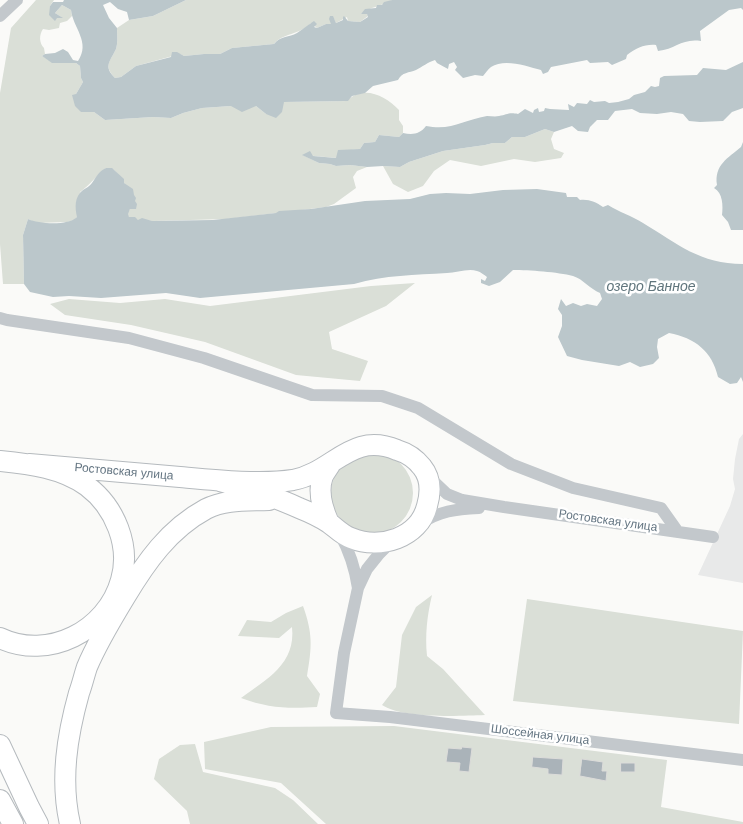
<!DOCTYPE html>
<html>
<head>
<meta charset="utf-8">
<style>
	body { margin:0 }
	canvas { display:block; background:#fafaf8 }
</style>
</head>
<body>
<canvas width="743" height="824"></canvas>
<script>
const ctx = document.querySelector('canvas').getContext('2d');
ctx.lineJoin = 'round';
function fill(path, color) { ctx.fillStyle = color; ctx.fill(path, 'evenodd'); }
function strokePath(path, color, width, dash) { ctx.strokeStyle = color; ctx.lineWidth = width; ctx.lineCap = dash ? 'butt' : 'round'; ctx.setLineDash(dash || []); ctx.stroke(path); }
function drawText(font, color, halo, rows, align = 'center') {
  ctx.font = font + ' Arial,sans-serif'; ctx.lineWidth = 5; ctx.setLineDash([]); ctx.textBaseline = 'middle'; ctx.strokeStyle = halo; ctx.fillStyle = color; for (const [text, x, y, turn = 0] of rows) {
    ctx.save(); ctx.translate(x, y); ctx.rotate((+turn || 0) * Math.PI / 180); ctx.textAlign = isNaN(turn) ? turn : align; if (halo) ctx.strokeText(text, 0, 0); ctx.fillText(text, 0, 0); ctx.restore();
  }
}
const built = new Path2D(`
	M743 434V583L698 575 730 506 735 489 733 479 735 459 739 439Z`);
const green = new Path2D(`
	M36 0H54L50 6V12L56 18 61 17 55 13 62 5 71 10 72 16 67 21 60 23 59 28 49 30 43 29C39 35 39 43 44 48L45 54 42 56 52 62 76 63 80 66 81 78 83 82 76 94 81 112H94L105 120 153 117 171 118 183 113 202 108 231 106H256L266 114 284 102 347 101C363 84 386 96 399 110V120L403 126V133L399 137 379 135 375 142 364 143 360 149 351 150 337 158 303 155 319 163 330 164 336 166 350 165 367 167 357 171 353 177 356 188 334 204 326 207 227 219 152 221 138 220 129 217 127 214C130 209 134 204 134 199 134 191 127 187 123 182 117 175 117 168 106 168 96 176 91 184 80 192L77 217 74 220 67 222 36 223 28 219 23 235 24 284H3L0 244V93L11 28Z
	M186 0H392C383 6 369 7 361 14H367L368 16 360 22 348 21 347 17 336 23 334 19 332 24H326L317 28 311 23C300 35 282 33 274 44L232 48 220 54H204L184 56 180 54 136 66 121 77 115 78C103 65 110 62 116 49 118 43 117 35 117 28L129 20 153 16Z
	M545 129 554 132 551 139 554 149 564 153 561 158 535 162 514 159 481 166 450 160 434 171 423 186 408 192 393 184 383 166 400 167 409 162 443 151 485 145 493 143H505L512 137H525Z
	M415 283 386 306 329 332 332 349 368 361 360 381 296 375 205 342 131 325 65 315 50 304 69 299 120 303 165 299 210 306 371 286Z
	M331 493a41 41 0 1 1 82 0a41 41 0 1 1-82 0Z
	M432 595C427 616 425 635 427 656L443 669 485 715C459 716 403 719 382 705L396 687 402 635 416 607Z
	M527 599 743 631 739 724 513 701Z
	M303 606C313 634 312 647 307 676L320 694 317 707C288 709 268 708 241 698 267 679 296 664 292 627L279 638 238 636 247 620 271 622 286 613Z
	M394 726 667 760 661 807 743 822V824H326L281 783 205 769 204 742 271 727Z
	M195 744 203 772 275 788 293 800 318 824H190L187 811 154 779 159 759 180 745Z`);
const water = new Path2D(`
	M64 0H186L153 16 129 20 127 12 118 9 110 2 103 5 109 18 117 28C117 35 118 43 116 49 110 62 103 66 115 78L121 77 136 66 171 57 172 52H177L184 56 204 54H220L232 48 274 44C281 35 289 38 297 33 303 29 308 25 314 21L317 24 314 27 317 28 326 24H331L329 19 330 16H333L336 23 343 20V17L344 16 348 21 360 22 368 17 367 14H361L365 9 376 8 377 5H382L384 2 392 0H743V10L741 8 729 10 700 31 701 41C682 38 676 49 658 51L656 45C645 44 636 48 627 55L626 59 612 65 608 62 590 63 587 60 551 67 548 72 543 74 541 70C527 66 504 58 491 67 488 69 485 74 483 76L475 75 463 78 455 70 457 67 454 62 449 64 448 69 437 63 435 60C428 62 422 67 416 70 409 73 402 72 398 80L373 86 365 93 352 96 348 101 284 102 282 112 276 118 266 114 256 106 242 112 231 106 202 108 183 113 171 118 153 117 105 120 94 112H81L75 106 72 95 76 94 83 82 81 78 80 66 76 63H52L42 56 45 54 55 53 63 49 68 52 73 60 78 61C91 42 73 28 71 10L62 5 55 13 63 18H57L55 21 49 15 50 6 53 2H63Z
	M743 62V108L732 112 723 121 700 122 689 121 683 114 671 112 657 114 640 113 632 109 615 111 608 120H597L590 127 588 132 578 131 572 126 554 132 545 129 525 137H512L505 143H493L485 145 443 151 409 162 400 167 383 166 367 167 350 165 336 166 330 164 319 163 302 155 310 151 313 156 336 158 338 150 360 149 364 143 375 142 379 135 399 137 403 133C413 135 420 134 426 126 452 131 463 120 487 116 491 116 495 117 499 116 507 115 508 112 518 114L525 109 533 113 534 110 538 108 539 112 544 111 545 108 550 109 569 110 568 104 574 107 577 103 587 104 590 100 594 102 605 101 609 103 618 102 629 99 634 95 645 92 651 86 655 87 659 86 660 78 664 76 697 75 703 68 726 70Z
	M743 142V230H731L728 222 722 215C723 206 723 193 714 188L717 185C714 165 728 158 741 147Z
	M106 168H112L124 179V183L133 189 134 195 136 198 135 201 137 204 136 209H130L128 214 129 217H135L138 220 142 218 152 221 213 220 276 213 279 211 311 209 365 201 410 199 430 194 446 193 470 194 503 190 537 189 566 193 567 197H577L580 200C589 199 596 202 603 207L608 205C619 212 632 216 643 223 678 244 700 264 743 264V382L741 377 737 383 730 384 718 377C712 351 695 338 669 333L658 339 657 347 659 358 653 364 640 367 630 362 619 366 582 360 567 356 558 337 562 326V315L558 309 561 299 566 306 573 303 581 306 587 304 597 306 602 299 600 293C590 289 583 279 573 276 558 272 529 270 513 270L500 282 489 286 481 283V279L485 281 487 277C484 275 481 272 477 271 468 268 456 273 447 273 415 275 385 275 354 284L200 298 166 293 101 298 69 296 53 297 30 292 24 284 23 235 28 219C39 224 68 226 77 217 75 208 74 197 83 190 86 188 90 186 92 183 97 176 98 172 106 168Z`);
const building = new Path2D(`
	M462 747 472 748 469 772 459 771 460 763 446 762 448 748 461 749Z
	M533 757 563 759 562 775 548 774V769L532 767Z
	M582 759 603 762 602 771H607L606 781 580 776Z
	M621 763H635V772H621Z`);
const minor = new Path2D(`
	M0 16 17 0
	M0 318 7 320 129 338 204 358 312 395 382 396 418 408 511 464 573 488 661 508 678 532
	M429 477 447 494 462 500 504 507 713 537
	M420 524C439 511 456 509 479 508
	M340 534C350 552 355 568 358 588
	M391 542 379 554 367 569 358 588 344 653 336 713 390 717 743 760`);
const primary = new Path2D(`
	M0 461C30 464 62 468 87 486 115 507 131 546 121 580 107 631 48 661 0 638
	M29 464C79 468 130 473 180 477 213 480 260 485 293 480 334 472 351 431 397 450 407 453 415 458 422 467 431 478 431 492 427 506 419 538 380 550 351 538 342 535 336 528 329 523 320 517 309 512 299 508 273 496 247 488 220 481
	M329 523C323 510 317 492 323 476 325 472 329 467 331 463
	M0 745 29 807 38 824
	M0 800 13 824
	M70 824C60 780 67 736 79 693 82 685 84 676 87 667 97 643 111 620 125 597 146 562 169 529 206 509 225 499 248 501 269 500`);
const streetNames = [
	["Ростовская улица",124,472,5],
	["Ростовская улица",608,521,8],
	["Шоссейная улица",540,735,7]
];
const waterNames = [
	["озеро Банное",651,287]
];
fill(built, '#e8e9e9');
fill(green, '#dadfd7');
fill(water, '#bbc7cb');
fill(building, '#aab3b9');
strokePath(building, '#dcdcda', 1);
strokePath(primary, '#b5babe', 22);
strokePath(minor, '#c3c8cc', 12);
strokePath(primary, '#fff', 20);
drawText('12px', '#657683', '#fff', streetNames);
drawText('italic 14px', '#60757c', '#fff', waterNames);
</script>
</body>
</html>
